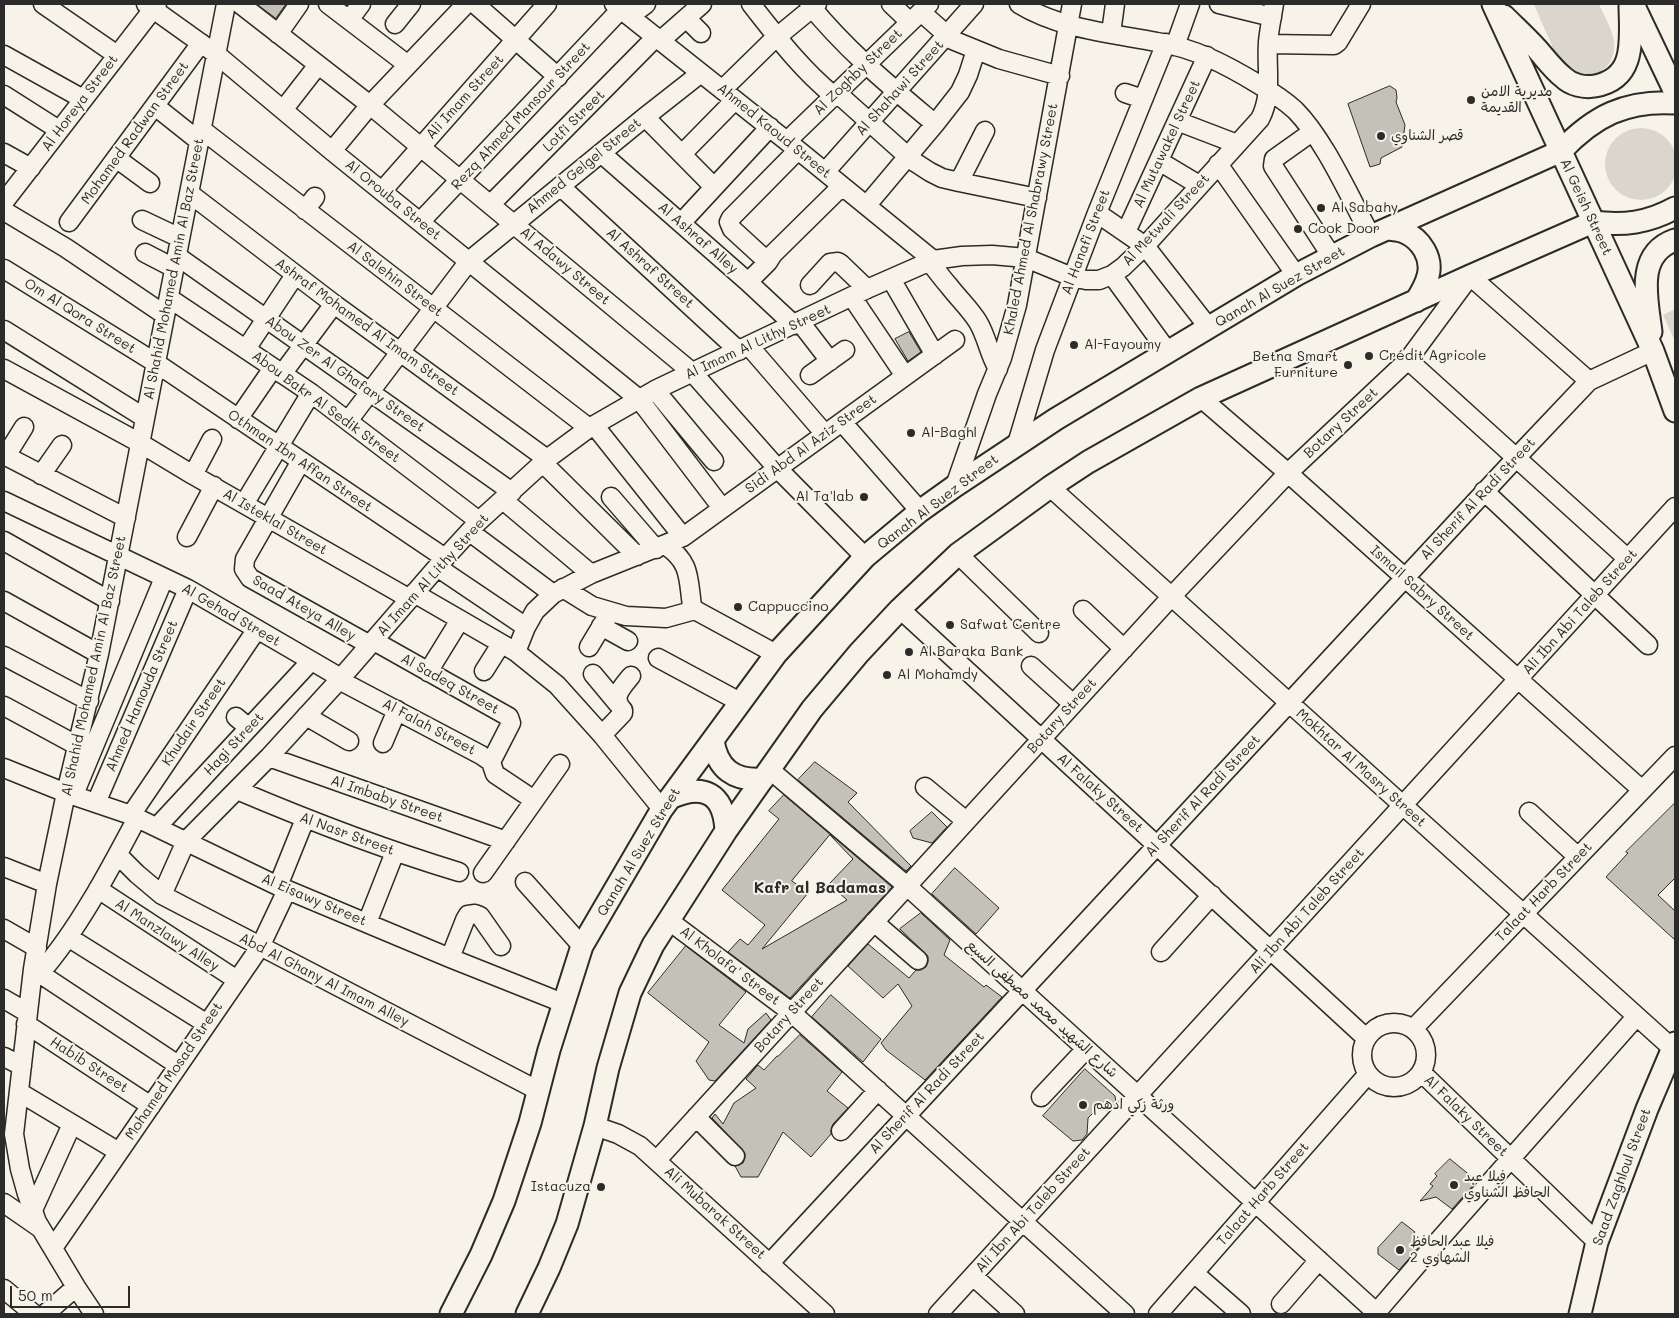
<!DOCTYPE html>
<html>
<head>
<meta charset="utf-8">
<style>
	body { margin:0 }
	#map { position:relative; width:1679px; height:1318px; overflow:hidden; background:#f7f3e8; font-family:Mali,sans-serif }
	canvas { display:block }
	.frame { position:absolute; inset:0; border:5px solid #2b2b2b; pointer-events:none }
	.scale { position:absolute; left:10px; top:1286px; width:120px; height:22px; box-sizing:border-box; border:2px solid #2b2b2b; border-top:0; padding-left:6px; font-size:15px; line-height:18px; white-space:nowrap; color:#2b2b2b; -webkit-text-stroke:4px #f7f3e8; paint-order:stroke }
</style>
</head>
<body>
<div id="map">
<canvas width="1679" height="1318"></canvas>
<div class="frame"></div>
<div class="scale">50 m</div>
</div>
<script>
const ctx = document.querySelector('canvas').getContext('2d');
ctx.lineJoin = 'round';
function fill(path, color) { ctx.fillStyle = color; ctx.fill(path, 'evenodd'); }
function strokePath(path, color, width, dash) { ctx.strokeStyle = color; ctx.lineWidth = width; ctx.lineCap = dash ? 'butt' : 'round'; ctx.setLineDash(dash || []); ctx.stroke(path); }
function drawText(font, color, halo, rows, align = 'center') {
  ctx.font = font + ' Mali,"Playpen Sans Arabic",sans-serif'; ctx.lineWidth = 4; ctx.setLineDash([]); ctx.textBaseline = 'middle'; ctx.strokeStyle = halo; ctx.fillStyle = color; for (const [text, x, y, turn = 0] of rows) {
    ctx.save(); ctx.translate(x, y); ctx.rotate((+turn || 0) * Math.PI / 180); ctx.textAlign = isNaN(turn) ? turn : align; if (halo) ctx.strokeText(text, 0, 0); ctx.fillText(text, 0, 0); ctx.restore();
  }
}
const green = new Path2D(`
	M1534 4H1599C1604 16 1613 30 1614 43 1617 76 1576 88 1559 61 1555 56 1553 49 1551 43 1545 30 1539 17 1534 4Z
	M1605 164a36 36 0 1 1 72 0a36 36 0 1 1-72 0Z
	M1675 309V341L1663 315Z`);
const building = new Path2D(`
	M257 4H286L276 18Z
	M1390 86 1396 90 1397 98 1396 102 1405 125 1402 147 1381 158 1380 164 1370 167 1348 104Z
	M909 332 921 352 908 361 895 339Z
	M815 762 857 793 848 802 911 866 906 871 798 780Z
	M784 795 892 887 790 998 728 952 740 939 748 945 765 925 722 890 779 819 769 811ZM830 835 853 859 829 884 847 900 762 949 808 893 792 881Z
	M1675 803V878L1658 895 1675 911V940L1606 877 1628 853 1626 852Z
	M932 812 947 827 932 843 913 838 910 831Z
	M955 868 999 908 976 934 932 894Z
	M921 913 950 940 944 955 984 987 986 985 1002 997 925 1080 886 1050 881 1043 912 1006 898 984 883 998 848 966 868 944 909 978 916 970H921L926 967 928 962V956L900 929Z
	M686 946 746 992 719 1025 744 1043 748 1029 766 1013 771 1020 715 1081 709 1080 696 1061 709 1042 648 993Z
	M831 995 881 1039 863 1062 812 1017Z
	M800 1035 842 1072 827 1091 848 1108 833 1124 831 1129V1134L811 1157 783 1132 758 1177H741L735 1166 743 1163 745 1158V1153L712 1118 715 1114 723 1124 734 1103 756 1088 746 1079 758 1065 764 1070 777 1056H778Z
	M1085 1069 1115 1096 1116 1103 1110 1110H1096L1088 1118 1087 1134 1082 1140 1073 1141 1043 1116Z
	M1450 1159 1477 1181 1452 1209 1436 1197 1420 1201 1433 1186 1430 1184 1437 1176 1435 1174Z
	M1402 1222 1415 1232 1412 1236 1422 1244 1399 1270 1378 1254V1248Z`);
const minor = new Path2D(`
	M43 4 117 55
	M146 4 216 54 332 151 639 399 722 508
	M240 4 370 105 693 373 777 468 865 557
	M328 4 408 65
	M475 4 558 77
	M614 4 798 150 933 260
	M751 4C777 37 801 69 834 96
	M809 4C847 51 890 86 935 124
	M891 4 910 22
	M1019 4C1060 29 1110 33 1157 42 1194 48 1225 64 1258 84 1270 91 1284 100 1295 110 1325 140 1350 198 1371 236
	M1219 4 1272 17
	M921 12 947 35
	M630 16 646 4
	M686 18 701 33
	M349 20 361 4
	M395 24 411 4
	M1111 33 1115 4
	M278 34 299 4
	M945 37 999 59 1060 76
	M660 41 702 4
	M1268 44 1334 45 1338 42 1361 4
	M1175 46 1190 4
	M4 55 83 99
	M722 90 772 41 817 4
	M837 93 913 161 930 172 942 178 959 182 1037 198
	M1125 93 1143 99
	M4 95 59 130
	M155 106 199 141
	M283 110 318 65
	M645 117 714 187
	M1177 121 1237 144
	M201 129 589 428
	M1312 132 1274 159 1273 166 1332 257
	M787 141 929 4
	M332 151 370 105 466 4
	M4 153 31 168
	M601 153 748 282 794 325
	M682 154 735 100
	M116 158 150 183
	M1159 161 1199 185
	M1218 164 1296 275
	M825 172 974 4
	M959 182 985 131
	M560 186 739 351
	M382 191 547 4
	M189 193 334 304 547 459
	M4 202 157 4
	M491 204 656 37
	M867 205 935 124 960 92 968 75 976 50
	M305 210 315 197
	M4 211 66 248 165 315
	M1097 213 1145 246 1209 328
	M142 220 180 238
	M69 222 201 43
	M420 222 621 9
	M681 223 770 127
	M1126 232 1207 56
	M145 253 174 268
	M177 256 512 492
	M768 262 773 254 842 186
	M930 262C936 270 942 278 949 286 959 299 970 309 978 322 987 337 989 354 998 369
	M4 269 156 363 445 558
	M1112 275 1168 352
	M891 279 935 355
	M748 282 768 262 732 229 729 222 731 218 798 150
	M810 285 830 263 838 262 841 264 867 289
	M852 297 905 376
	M169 298 311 393 479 521
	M800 322 830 361
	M4 330 145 418
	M749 346 825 434
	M246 349 295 275
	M1408 360 1628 559
	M4 369 140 443 193 475 410 599
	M282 374 334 304
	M810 375 845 350
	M655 390 714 461
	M1201 398 1288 473 1642 790
	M238 419 273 368
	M348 421 469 261 645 117 701 73
	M842 422 920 511
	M594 425 683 537
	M1017 444 1045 350 1097 213 1166 43
	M4 455 126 518
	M6 456 24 427
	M301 461 245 559 244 569 250 578 370 645
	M543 463 637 556
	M41 475 62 445
	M193 475 212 439
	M955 486 987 394 1002 358 1017 305 1072 4
	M1050 487 1672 1048
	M1484 491 1648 645
	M611 497 656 549
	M503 500 591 574
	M4 501 188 589 341 678
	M244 504 311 393
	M470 532 553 594
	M187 537 214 486
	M4 541 110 601
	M665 545C691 562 688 578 692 606L695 610 776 654
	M958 554 1039 633
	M437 567 526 627
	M563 588 592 606 626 616 666 618 695 610
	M414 593 516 652 557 685 602 735 662 809
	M4 601 99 654
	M900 609 1366 1038
	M1083 610 1124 649
	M601 626 628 641
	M374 641 509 717 511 723 491 762
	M589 647 610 612
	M516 652 526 627 535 611 553 594 591 574 683 537 955 340
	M4 656 89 701
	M658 658 740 702
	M1031 666 1073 704
	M484 671 501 644
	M428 672 460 620
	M593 674 618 704
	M339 680 481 755 491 762 495 774 534 800
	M4 706 78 746
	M306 716 349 741
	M236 717 249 728
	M602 735 623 713V710C610 698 623 686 631 676
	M383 743 397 710
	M269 757 506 841
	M4 768 66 793 131 815 278 886 450 958 563 1003
	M769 769 907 886 1378 1314
	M925 787 966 821
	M237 790C310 821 383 849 459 872
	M75 792 164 578
	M96 803 188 589
	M1529 812 1578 857
	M131 815 257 629
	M157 827 311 661
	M118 855 137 874 162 895 539 1091
	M4 867 47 884
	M483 873 560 764
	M525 882 582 946
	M278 886 305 819
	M98 889 237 980
	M162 895 186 841 269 757 341 678 445 558 479 521 547 459 589 428 655 390 867 289 933 260 962 256 992 255 1026 258 1072 277 1086 280H1099L1112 275 1123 267 1145 246 1260 119C1273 94 1266 69 1268 42 1269 30 1272 17 1274 4
	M668 920 791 1012 1125 1314
	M874 922 918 960
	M367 923 395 852
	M4 929 37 948
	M68 937 207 1024
	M1161 952 1212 895
	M450 958 465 920 468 915 475 914 480 916 501 946
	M33 969 178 1065
	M40 973C78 930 110 869 137 818
	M4 999 28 1013
	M1362 1055a32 32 0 1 1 64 0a32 32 0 1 1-64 0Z
	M26 1024 151 1106
	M1413 1029 1675 756
	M4 1057 22 1066
	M1421 1072 1597 1242
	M19 1092 119 1152
	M1041 1097 1086 1049
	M696 1117 735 1156
	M595 1126 618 1134 640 1146 825 1314
	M841 1131 878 1090
	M657 1160 1172 596 1288 473 1408 360 1470 276 1589 381
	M4 1203 40 1228
	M33 1210 72 1124
	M53 1248 260 947 287 890
	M769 1264 1516 458 1589 381 1653 351
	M1194 1273 1241 1314
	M973 1276 1015 1314
	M4 1289 34 1314
	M1281 1304 1319 1260
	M45 1314 76 1287
	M94 1314 76 1287 37 1222 27 1194 20 1169 14 1134 33 969 47 884 66 793 99 654 226 4
	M938 1314 1675 507
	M1158 1314 1368 1074
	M1375 1314 1424 1257 1636 1017`);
const major = new Path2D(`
	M1493 4 1653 351 1675 411
	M1633 4 1675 92
	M1504 16C1515 27 1526 37 1537 49 1545 58 1553 69 1563 77 1571 85 1584 88 1595 86 1638 78 1630 37 1630 4
	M1389 229C1394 230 1400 230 1404 232 1421 239 1433 258 1428 276 1426 285 1421 293 1416 301
	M1651 332C1647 299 1635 254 1675 240
	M713 740C717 769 734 781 763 779
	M670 798C704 783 724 793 726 831
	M451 1314 481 1255 504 1201 530 1123 549 1050 582 946 662 809 776 654 865 557 920 511 955 486 1056 419 1296 275 1371 236 1561 151C1594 116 1626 100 1675 103
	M527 1314 549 1268 567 1224 595 1126 608 1068 630 993 653 945 726 831 812 709 859 653 900 609 958 554 1050 487 1088 462 1201 398 1470 276 1593 222C1623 226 1648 223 1675 208
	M1580 1314 1597 1242 1647 1109 1675 1043`);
const markers = [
	[1471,100,5,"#2b2b2b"],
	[1381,136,5,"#2b2b2b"],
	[1321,208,5,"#2b2b2b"],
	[1298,229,5,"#2b2b2b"],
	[1074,345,5,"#2b2b2b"],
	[1369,356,5,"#2b2b2b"],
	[1348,365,5,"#2b2b2b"],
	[911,433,5,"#2b2b2b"],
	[864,497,5,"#2b2b2b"],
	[738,607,5,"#2b2b2b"],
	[950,625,5,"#2b2b2b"],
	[909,652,5,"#2b2b2b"],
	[887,675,5,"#2b2b2b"],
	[1083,1105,5,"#2b2b2b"],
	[1454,1185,5,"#2b2b2b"],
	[601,1187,5,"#2b2b2b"],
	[1400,1250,5,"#2b2b2b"]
];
const streetNames = [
	["Al Zoghby Street",858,72,-44],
	["Al Shahawi Street",900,88,-48],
	["Ali Imam Street",465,97,-48],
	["Al Horeya Street",80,103,-53],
	["Rezq Ahmed Mansour Street",521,116,-47],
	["Lotfi Street",574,121,-45],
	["Ahmed Kaoud Street",774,131,39],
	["Mohamed Radwan Street",135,133,-54],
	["Al Mutawakel Street",1167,144,-65],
	["Ahmed Gelgel Street",584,166,-39],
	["Al Orouba Street",393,200,39],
	["Al Geish Street",1586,207,65],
	["Khaled Ahmed Al Shabrawy Street",1031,219,-79],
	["Al Metwali Street",1166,220,-47],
	["Al Ashraf Alley",698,238,41],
	["Al Hanafi Street",1086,242,-69],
	["Al Adawy Street",565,266,40],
	["Al Ashraf Street",650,268,42],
	["Al Shahid Mohamed Amin Al Baz Street",174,269,-79],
	["Al Salehin Street",395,279,37],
	["Qanah Al Suez Street",1280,287,-30],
	["Om Al Qora Street",80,316,32],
	["Ashraf Mohamed Al Imam Street",367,327,36],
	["Al Imam Al Lithy Street",758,342,-25],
	["Abou Zer Al Ghafary Street",345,374,35],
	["Abou Bakr Al Sedik Street",326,407,36],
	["Botary Street",1341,423,-43],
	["Sidi Abd Al Aziz Street",811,444,-36],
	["Othman Ibn Affan Street",300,461,34],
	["Al Sherif Al Radi Street",1478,499,-47],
	["Qanah Al Suez Street",938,502,-37],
	["Al Isteklal Street",275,522,30],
	["Al Imam Al Lithy Street",433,575,-48],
	["Ismail Sabry Street",1422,593,42],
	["Saad Ateya Alley",304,608,30],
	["Ali Ibn Abi Taleb Street",1580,612,-48],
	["Al Gehad Street",231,615,30],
	["Al Shahid Mohamed Amin Al Baz Street",94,666,-78],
	["Al Sadeq Street",450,684,29],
	["Ahmed Hamouda Street",142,696,-67],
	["Botary Street",1062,716,-48],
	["Khudair Street",194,722,-56],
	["Al Falah Street",429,727,28],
	["Hagi Street",234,744,-47],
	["Mokhtar Al Masry Street",1361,768,42],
	["Al Falaky Street",1100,793,42],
	["Al Sherif Al Radi Street",1203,796,-47],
	["Al Imbaby Street",387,799,19],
	["Al Nasr Street",347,834,20],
	["Qanah Al Suez Street",639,852,-59],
	["Talaat Harb Street",1544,892,-46],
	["Al Eisawy Street",314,900,23],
	["Ali Ibn Abi Taleb Street",1307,911,-48],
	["Al Manzlawy Alley",167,935,33],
	["Al Kholafa' Street",730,966,37],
	["Abd Al Ghany Al Imam Alley",324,980,27],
	["شارع الشهيد محمد مصطفى السبع",1042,1009,42],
	["Botary Street",789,1015,-48],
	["Habib Street",89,1065,33],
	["Mohamed Mosad Street",174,1071,-56],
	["Al Sherif Al Radi Street",927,1093,-47],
	["Al Falaky Street",1466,1116,44],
	["Saad Zaghloul Street",1622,1177,-70],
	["Talaat Harb Street",1263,1194,-49],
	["Ali Ibn Abi Taleb Street",1033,1210,-48],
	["Ali Mubarak Street",715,1213,42]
];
const poiNames = [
	["مديرية الامن",1481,92],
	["القديمة",1481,108],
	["قصر الشناوي",1391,136],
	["Al Sabahy",1331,208],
	["Cook Door",1308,229],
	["Al-Fayoumy",1084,345],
	["Crédit Agricole",1379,356],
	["Betna Smart",1338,357,"right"],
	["Furniture",1338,373,"right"],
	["Al-Baghl",921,433],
	["Al Ta'lab",854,497,"right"],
	["Cappuccino",748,607],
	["Safwat Centre",960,625],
	["Al Baraka Bank",919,652],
	["Al Mohamdy",897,675],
	["ورثة زكي ادهم",1093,1105],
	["فيلا عبد",1464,1177],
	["الحافظ الشناوي",1464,1193],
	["Istacuza",591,1187,"right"],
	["فيلا عبد الحافظ",1410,1242],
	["الشهاوي 2",1410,1258]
];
const quarterNames = [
	["Kafr al Badamas",820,888]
];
fill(green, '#dad6cc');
fill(building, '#c4c1b9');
strokePath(building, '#2b2b2b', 1);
strokePath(minor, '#2b2b2b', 21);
strokePath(major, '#2b2b2b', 25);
strokePath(minor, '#f7f3e8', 18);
strokePath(major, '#f7f3e8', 21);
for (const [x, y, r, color] of markers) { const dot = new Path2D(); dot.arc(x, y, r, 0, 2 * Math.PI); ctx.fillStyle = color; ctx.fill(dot); strokePath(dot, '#f7f3e8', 2); }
drawText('14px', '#2b2b2b', '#f7f3e8', streetNames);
drawText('14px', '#2b2b2b', '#f7f3e8', poiNames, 'left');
drawText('bold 16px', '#2b2b2b', '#f7f3e8', quarterNames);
</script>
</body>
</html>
